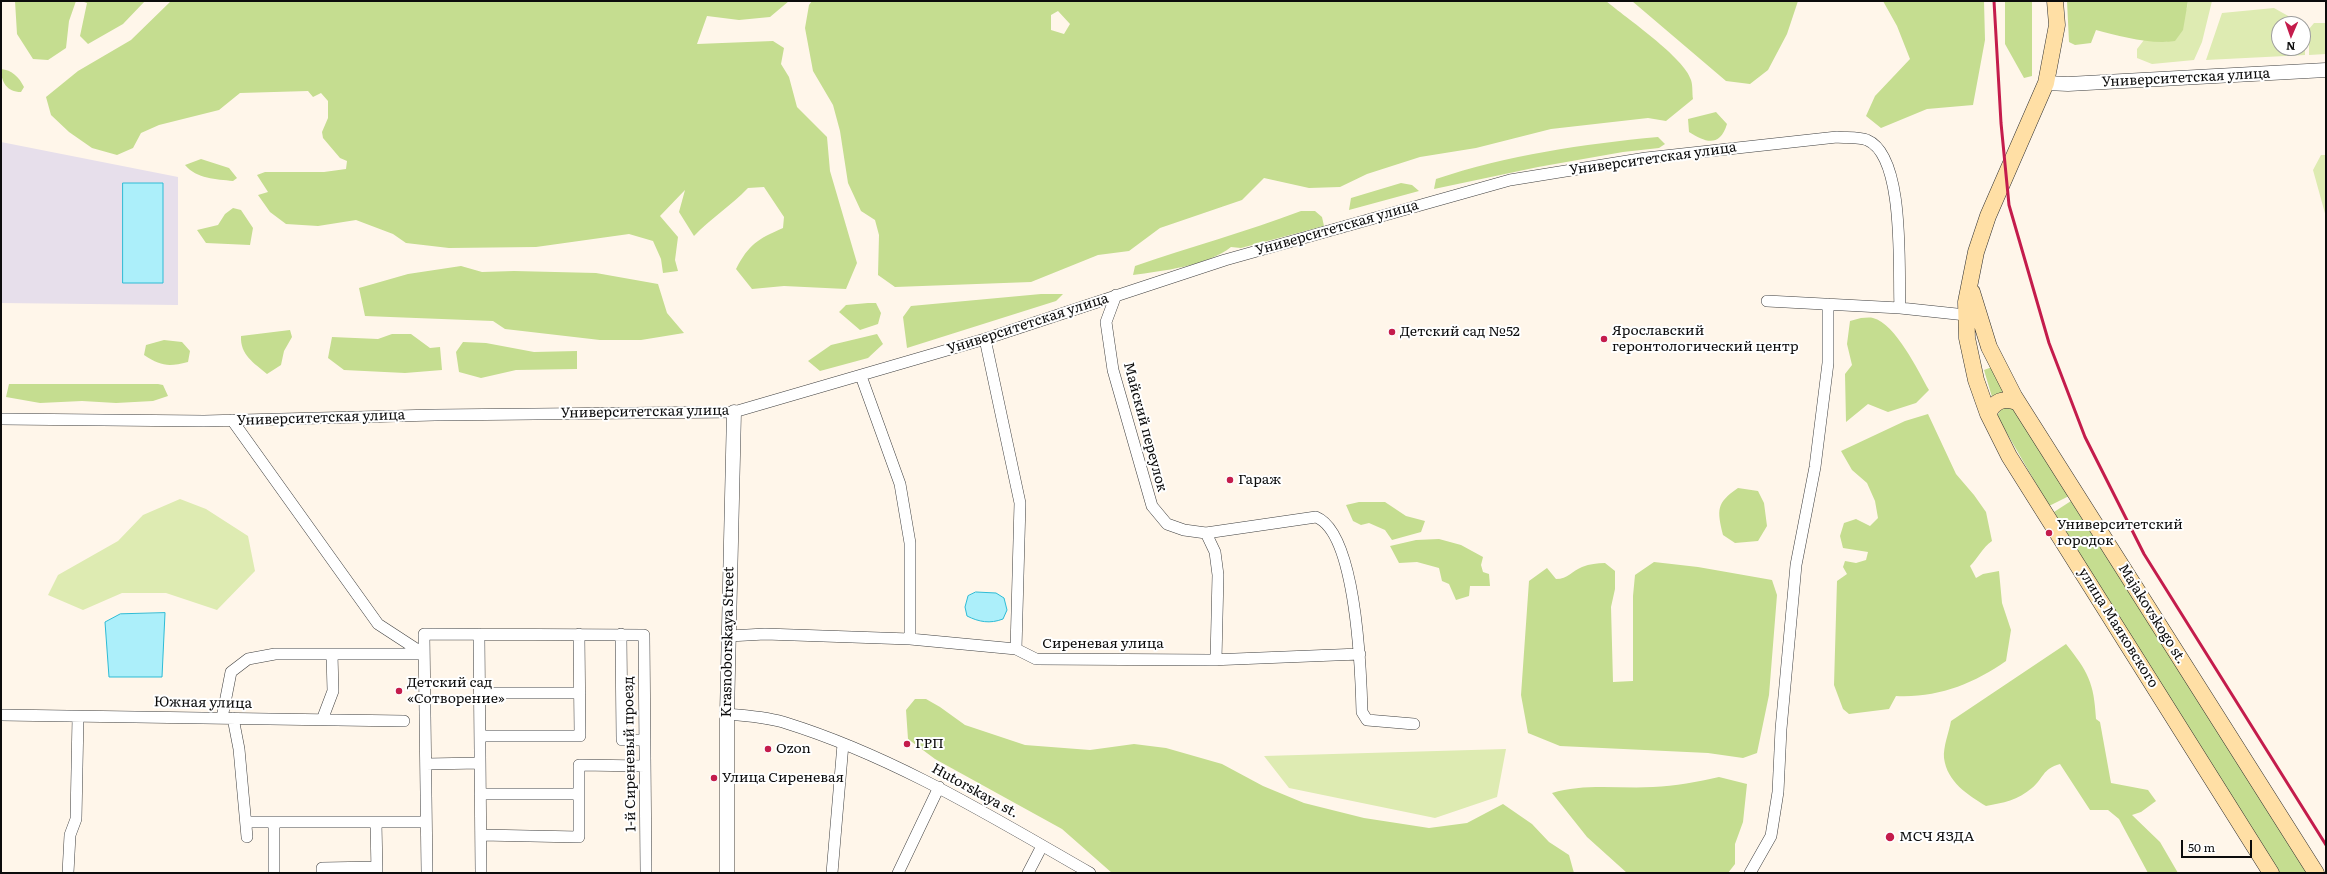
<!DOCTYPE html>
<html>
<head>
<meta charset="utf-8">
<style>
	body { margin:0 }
	#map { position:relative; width:2327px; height:874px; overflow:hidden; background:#fff6ea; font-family:Literata,serif }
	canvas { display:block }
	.frame { position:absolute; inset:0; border:2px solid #0c0c0c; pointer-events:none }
	.north { position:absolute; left:2271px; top:16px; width:40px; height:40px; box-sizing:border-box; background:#fff; border:1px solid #9e9e9e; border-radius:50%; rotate:182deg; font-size:11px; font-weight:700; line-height:16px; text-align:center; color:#0c0c0c }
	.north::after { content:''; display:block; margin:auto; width:14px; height:18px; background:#c41c4c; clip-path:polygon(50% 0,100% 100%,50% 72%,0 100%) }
	.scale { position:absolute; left:2181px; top:840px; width:71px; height:18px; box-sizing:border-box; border:2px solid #0c0c0c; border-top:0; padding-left:5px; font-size:12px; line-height:14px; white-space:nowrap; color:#0c0c0c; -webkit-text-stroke:3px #fff; paint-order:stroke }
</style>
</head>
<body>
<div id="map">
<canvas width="2327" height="874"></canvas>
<div class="frame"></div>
<div class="north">N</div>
<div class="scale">50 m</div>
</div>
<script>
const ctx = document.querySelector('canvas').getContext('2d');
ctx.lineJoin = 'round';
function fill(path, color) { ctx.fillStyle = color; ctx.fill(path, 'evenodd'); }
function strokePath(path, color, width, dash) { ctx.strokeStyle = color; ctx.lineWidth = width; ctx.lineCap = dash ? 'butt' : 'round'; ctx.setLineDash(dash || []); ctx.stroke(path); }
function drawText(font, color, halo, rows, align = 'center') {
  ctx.font = font + ' Literata,serif'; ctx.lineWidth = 4; ctx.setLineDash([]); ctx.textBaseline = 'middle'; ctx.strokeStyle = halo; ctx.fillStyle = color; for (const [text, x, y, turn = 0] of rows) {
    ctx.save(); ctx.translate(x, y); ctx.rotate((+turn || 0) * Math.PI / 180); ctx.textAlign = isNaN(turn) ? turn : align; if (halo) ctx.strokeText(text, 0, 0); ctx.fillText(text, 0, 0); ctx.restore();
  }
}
const industrial = new Path2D(`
	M1 142 178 177V305L1 303Z`);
const green = new Path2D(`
	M2188 1H2212L2202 42 2194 60 2152 64 2137 58V49L2144 40 2167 42 2187 8Z
	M2274 8 2290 17 2297 24H2279V48H2303V30L2305 32V55L2206 60 2222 13Z
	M2314 23H2326V54L2309 55V29Z
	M2321 155H2326V217L2313 170Z
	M180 499 206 509 248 536 255 571 217 610 166 593H122L83 610 48 595 58 575 118 541 143 515Z
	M1506 749 1497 797 1435 818 1289 788 1264 756Z`);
const forest = new Path2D(`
	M15 1H76L69 21 66 48 48 60 33 59 17 34Z
	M81 1H145L123 24 88 44 80 36 87 3Z
	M171 1H789L770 17 739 20 707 16 697 44 773 41 784 48 781 64 789 77 797 107 827 137 830 171 857 263 846 289 784 286 752 289 736 269C749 244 758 239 783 228L784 217 764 187 748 188C731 206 711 218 694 236L679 212 685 190 660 216 678 237 675 260 678 271 663 273 661 259 653 241 629 234 536 247 449 248 406 243 393 234 356 220 318 226 286 224 270 212 258 195 268 192 257 175 265 172H324L346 169 347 161 340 158 323 138 322 132 328 118V101L321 93 313 97 308 91 240 93 219 110 159 125 141 133 133 148 117 155 92 148 69 132 51 115 46 97 78 71 131 40Z
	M812 1H1606C1625 17 1685 58 1691 80 1693 86 1692 93 1693 99L1666 121 1648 118 1551 129 1476 148 1420 157 1367 174 1340 187 1309 188 1264 178 1242 200 1160 228 1129 251 1098 255 1031 282 895 287 878 275 879 235 875 220 861 211 848 183 840 131 833 105 813 71 805 28 809 5ZM1058 11 1070 24 1064 34 1051 30V15Z
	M1632 1H1798L1787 34 1768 70 1750 84 1726 81Z
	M1883 1H1984L1985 40 1973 105 1927 109 1881 128 1866 116 1875 96 1910 59 1897 26Z
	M2005 1H2032V76L2024 78 2005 44Z
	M2067 1H2188L2183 30 2175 41C2151 45 2119 36 2096 30L2091 43 2075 45 2069 42Z
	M1 69C12 70 19 77 24 87L21 92C7 92 1 82 1 69Z
	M1716 112 1727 124C1720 147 1706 143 1689 132L1688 119Z
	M1658 137 1665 144 1659 148 1623 152 1538 167 1434 189 1436 179C1508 155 1583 144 1658 137Z
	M201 159 229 168 237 178 233 181C216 179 197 179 185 165Z
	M1401 183 1412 185 1419 191 1349 210 1351 198Z
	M233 208 241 210 253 228 250 245 206 243 197 230 218 225 225 214Z
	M1301 211H1315L1322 217 1324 226 1241 248 1231 247C1207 266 1162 271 1133 275L1135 266C1190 247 1246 232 1301 211Z
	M461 266 482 272 514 271 596 273 658 284 667 313 684 333 641 340H600L505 329 493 321 365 316 359 288 408 274Z
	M1041 294H1063L1056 301 907 348 903 317 911 306Z
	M868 303H876L881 313 878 324 860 330 839 312 846 305Z
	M1861 318C1865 318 1869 317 1873 318 1896 324 1918 371 1929 390L1916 403 1888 412 1868 404 1846 422 1845 374 1852 365 1847 344 1850 321Z
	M290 330 292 337 284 351 281 365 267 374C254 363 240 355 241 336Z
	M392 334H411L430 348 440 347 442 370 405 373 344 370 328 358 332 337 378 339Z
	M877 334 883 344 868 358 820 371 808 361 831 345Z
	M164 340 182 342 190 351 188 362C168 367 161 366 144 355L146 345Z
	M463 342 486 343 534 352 577 351V369L516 370 481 378 459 372 456 352Z
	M1992 367 2004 392 1992 397 1984 370Z
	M9 384H158L163 385 168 396 153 401 116 403 82 401 40 403 6 397Z
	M2012 406 2069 496 2049 506 1997 416 2002 408Z
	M1928 414 1956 474 1974 495 1986 512 1992 541C1982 548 1978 558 1970 566L1976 578 1983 574 1999 571 2002 603 2011 630 2006 661C1973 684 1938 698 1896 696L1889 709 1849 714 1843 709 1834 685 1837 581 1847 574 1843 567 1845 561 1856 563 1866 560 1868 552 1843 548 1840 536 1844 523 1856 519 1870 526 1878 518 1875 501 1867 483 1852 470 1841 451 1905 421Z
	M1738 488 1758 491 1764 503 1767 526 1758 541 1735 543 1723 535C1717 510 1716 503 1738 488Z
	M2071 501 2307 873H2277L2054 512Z
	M1359 502H1385L1406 516 1425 521 1421 532 1392 540 1385 530 1369 523 1361 525 1353 521 1346 505Z
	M1439 539 1461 545 1483 557 1481 565 1483 572 1489 574 1490 586H1470L1469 596 1456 600 1449 584 1442 581 1439 568 1417 562 1399 563 1390 546 1416 540Z
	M1654 562 1698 567 1772 580 1777 595 1769 695 1757 753 1743 758 1708 753 1560 746 1528 733 1521 695 1529 581 1547 568 1556 579C1568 579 1572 571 1582 567 1590 564 1597 563 1605 563L1615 571V589L1611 607 1613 682 1633 681V596L1635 575Z
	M2066 644C2088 672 2094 682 2096 719L2100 722 2111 783 2148 790 2156 801 2141 812 2132 815 2160 842 2178 873H2148L2119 819 2108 810H2090L2060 764C2042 769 2044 778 2032 788 2018 800 2003 803 1986 806 1968 795 1947 782 1944 758 1943 747 1949 732 1951 721Z
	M915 699H926L940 707 965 725 1025 745 1090 750 1134 744 1166 748 1222 764 1263 786 1304 803 1364 818 1429 828 1467 823 1503 804 1532 824 1549 842 1569 855 1574 873H1112L1062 829 935 759 908 739 906 710Z
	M1719 777 1747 784 1743 822 1735 844V864L1728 873H1627L1587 837 1552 793C1584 783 1620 789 1653 787 1675 786 1698 782 1719 777Z`);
const water = new Path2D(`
	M123 183H163V283H123Z
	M976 592 996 593 1004 598 1007 610 1003 619C990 624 979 622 967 616L965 607 968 596Z
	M165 613 162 677H109L105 622 120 614Z`);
const minor = new Path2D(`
	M1116 295 1106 322 1113 370 1152 506 1167 524 1184 530 1206 533 1316 517C1357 533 1361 674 1362 712L1367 720 1414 724
	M1767 301 1900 308 1966 315
	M985 339 1020 503 1016 649
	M861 376 900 484 910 543V639
	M1 419 204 421 435 415 734 412 985 339 1225 260 1510 180 1646 158 1837 137C1846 138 1859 137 1867 140 1906 156 1898 272 1900 308
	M232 420 378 624 424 654
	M1206 533 1215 552 1218 575 1216 660
	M479 634 481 873
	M621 634 622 740H645
	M729 636 765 634 910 639 1016 649 1036 659 1210 660 1360 654
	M480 693H580
	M727 714C746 716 768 717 786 723 895 757 992 817 1090 873
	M1 715 404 721
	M222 718 231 672 248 659 275 654H424
	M233 718 239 749 247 837
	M322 720 333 691 332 654
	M480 736H580L579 634
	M426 764 480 763
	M480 794H578
	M246 822H274
	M376 822 377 873
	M481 835 579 837V765L645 766
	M68 873 70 835 76 819 78 717
	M274 873V822H426
	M322 873V868L377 867
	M427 873 424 634 644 635 646 873
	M832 873 843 744
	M898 873 939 787
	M1028 873 1042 846
	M1750 873 1771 836 1778 792 1781 729 1796 565 1815 467 1828 363V304`);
const tertiary = new Path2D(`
	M2046 83 2068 84 2326 70
	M727 873V714L734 412`);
const secondary = new Path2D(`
	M2055 1 2057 25 2046 83 1988 216 1976 252 1966 302 1967 338 1976 380 1988 414 2009 456 2271 873
	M1972 292 1989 347 2014 396 2316 873
	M1988 414C1994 401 2004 397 2017 402`);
const rail = new Path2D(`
	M1994 1 2001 123 2009 205 2049 343 2085 437 2144 554 2326 845`);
const markers = [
	[1392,332,4,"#c41c4c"],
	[1604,339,4,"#c41c4c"],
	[1230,480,4,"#c41c4c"],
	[2049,533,4,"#c41c4c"],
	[399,691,4,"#c41c4c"],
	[907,744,4,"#c41c4c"],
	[768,749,4,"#c41c4c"],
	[714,778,4,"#c41c4c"],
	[1890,837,5,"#c41c4c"]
];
const streetNames = [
	["Университетская улица",2186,78,-3],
	["Университетская улица",1653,159,-8],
	["Университетская улица",1337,228,-16],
	["Университетская улица",1028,324,-18],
	["Университетская улица",645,412,-1],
	["Университетская улица",321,418,-2],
	["Майский переулок",1145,427,75],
	["Majakovskogo st.",2152,614,58],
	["улица Маяковского",2118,628,58],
	["Krasnoborskaya Street",728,642,-89],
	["Сиреневая улица",1103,644],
	["Южная улица",203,703,1],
	["1-й Сиреневый проезд",630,754,-91],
	["Hutorskaya st.",975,791,29]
];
const poiNames = [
	["Ярославский",1612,331],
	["геронтологический центр",1612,347],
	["Детский сад №52",1400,332],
	["Гараж",1238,480],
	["Университетский",2057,525],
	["городок",2057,541],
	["Детский сад",407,683],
	["«Сотворение»",407,699],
	["ГРП",915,744],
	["Ozon",776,749],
	["Улица Сиреневая",722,778],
	["МСЧ ЯЗДА",1899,837]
];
fill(industrial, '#e7dfeb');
fill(green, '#deebb2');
fill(forest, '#c5dd90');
fill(water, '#aceffa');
strokePath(water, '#2ebbd5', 1);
strokePath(minor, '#3f3f3f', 12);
strokePath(tertiary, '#3f3f3f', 15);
strokePath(secondary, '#2e2e2e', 17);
strokePath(minor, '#fff', 11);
strokePath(tertiary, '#fff', 14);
strokePath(secondary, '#ffdfa5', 16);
strokePath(rail, '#c41c4c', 3);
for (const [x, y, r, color] of markers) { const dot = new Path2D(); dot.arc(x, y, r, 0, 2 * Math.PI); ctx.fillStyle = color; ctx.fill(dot); strokePath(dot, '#fff', 1.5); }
drawText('14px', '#0c0c0c', '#fff', streetNames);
drawText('14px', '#0c0c0c', '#fff', poiNames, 'left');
</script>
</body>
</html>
